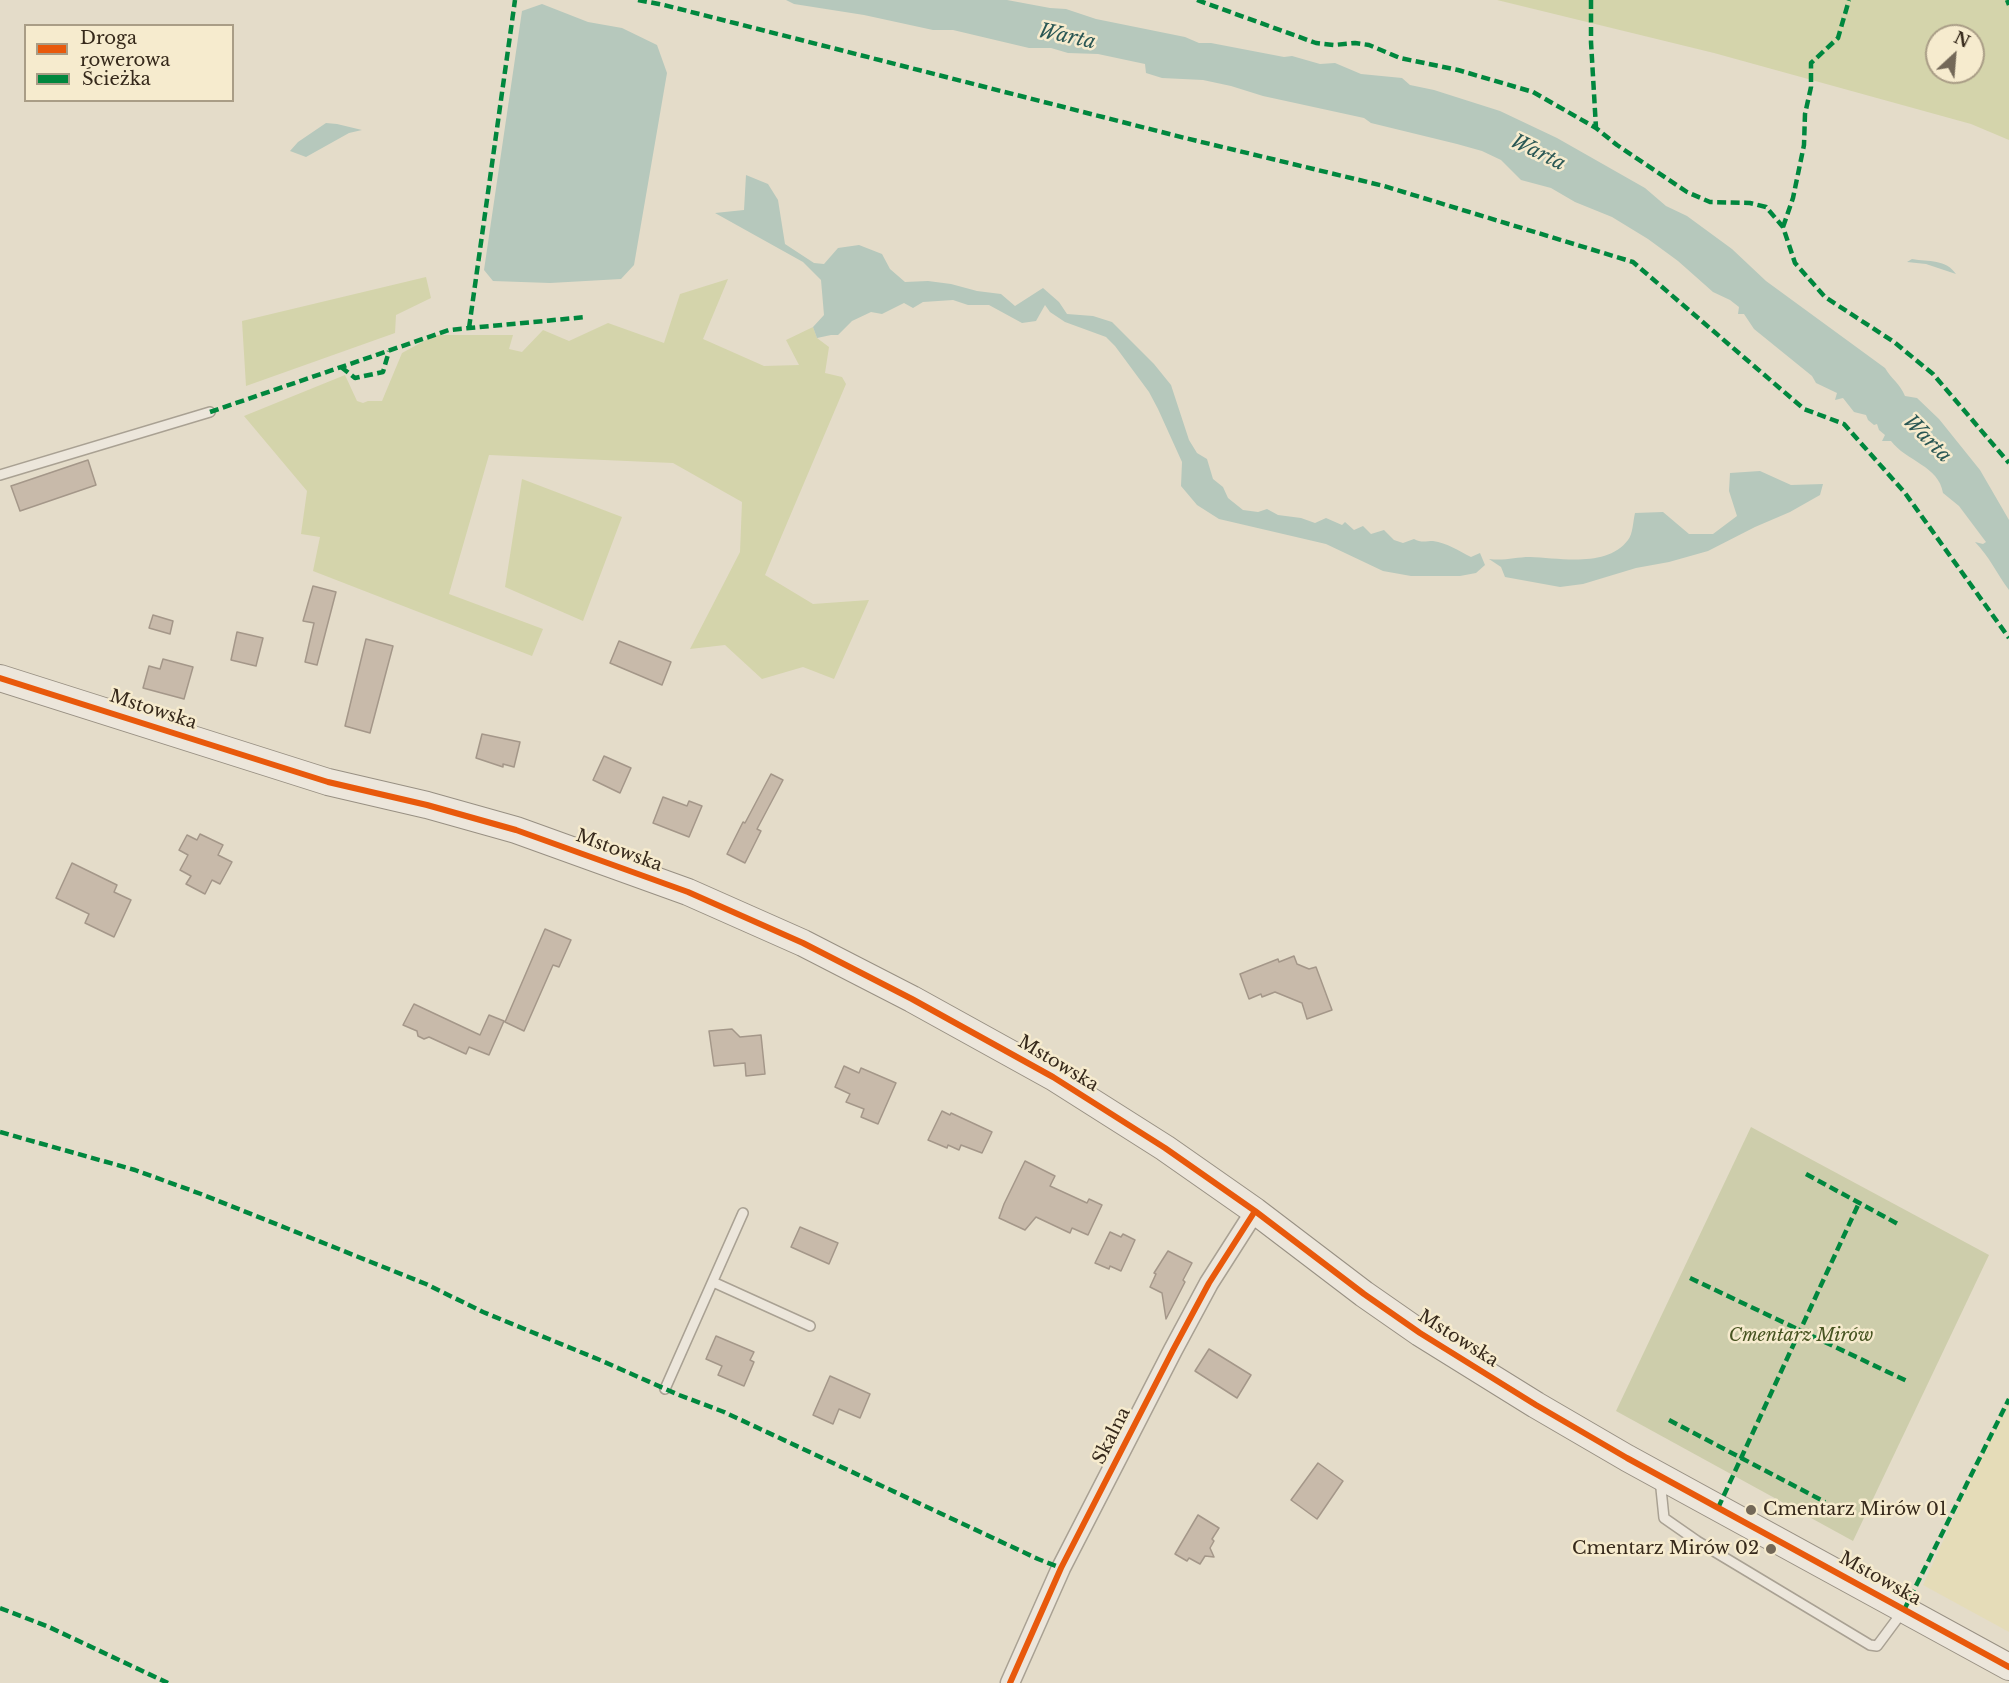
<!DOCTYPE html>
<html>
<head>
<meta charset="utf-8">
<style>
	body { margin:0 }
	#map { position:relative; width:2009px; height:1683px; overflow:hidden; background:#e4dcc9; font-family:"Libre Baskerville",serif }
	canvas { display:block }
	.legend { position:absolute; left:24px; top:24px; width:210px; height:78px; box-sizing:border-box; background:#f6ebce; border:2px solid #a99d86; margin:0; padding:8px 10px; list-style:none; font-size:18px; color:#36291b }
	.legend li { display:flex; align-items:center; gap:12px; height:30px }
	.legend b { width:30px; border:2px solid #a99d86 }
	.north { position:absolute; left:1925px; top:24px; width:60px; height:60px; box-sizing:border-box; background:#f6ebce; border:2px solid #a99d86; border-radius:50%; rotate:26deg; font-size:16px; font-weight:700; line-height:24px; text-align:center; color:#36291b }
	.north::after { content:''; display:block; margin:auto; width:21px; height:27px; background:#736858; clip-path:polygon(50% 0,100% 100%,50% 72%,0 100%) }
</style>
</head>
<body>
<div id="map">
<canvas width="2009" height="1683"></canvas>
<ul class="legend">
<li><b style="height:8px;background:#e8590c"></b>Droga rowerowa</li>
<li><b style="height:8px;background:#00873e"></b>Ścieżka</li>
</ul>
<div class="north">N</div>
</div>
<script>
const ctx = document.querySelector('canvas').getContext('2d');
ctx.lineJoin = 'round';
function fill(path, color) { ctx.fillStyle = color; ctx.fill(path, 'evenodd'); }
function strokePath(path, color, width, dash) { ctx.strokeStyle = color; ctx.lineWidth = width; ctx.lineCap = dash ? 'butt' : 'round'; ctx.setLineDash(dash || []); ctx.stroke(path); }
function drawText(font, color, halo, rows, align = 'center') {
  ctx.font = font + ' "Libre Baskerville",serif'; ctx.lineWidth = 5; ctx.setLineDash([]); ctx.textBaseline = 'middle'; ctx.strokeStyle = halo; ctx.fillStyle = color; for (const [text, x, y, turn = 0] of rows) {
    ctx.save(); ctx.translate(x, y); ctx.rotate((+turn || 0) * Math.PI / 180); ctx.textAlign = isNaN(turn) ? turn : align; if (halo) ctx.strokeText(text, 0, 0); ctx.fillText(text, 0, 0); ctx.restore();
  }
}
const farmland = new Path2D(`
	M2009 1396V1632L1923 1585Z`);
const green = new Path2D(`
	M1497 0H2009V140L1971 124 1714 53ZM1937 36H1973V72H1937Z
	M426 277 431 298 396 315 395 333 246 386 242 321Z
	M728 279 703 339 764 366 799 365 786 340 813 327 817 338 829 347 825 373 842 377 846 384 765 575 813 604 869 600 834 679 803 667 762 679 725 645 690 649 740 552 742 502 673 463 489 455 449 594 543 629 532 656 313 571 320 537 301 534 307 491 244 416 345 375 357 401 363 403 368 401H382L402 353 435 335H513L509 349 522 352 543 330 569 341 608 323 664 343 680 294Z
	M522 479 622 517 583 621 505 587Z`);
const cemetery = new Path2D(`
	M1751 1127 1989 1255 1853 1541 1616 1411Z`);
const water = new Path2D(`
	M786 0H1007L1050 8 1066 9 1096 19 1185 37 1199 43H1211L1284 57 1292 56 1320 64 1335 63 1361 74 1402 78 1410 85 1434 90 1500 111 1557 138 1645 188 1666 206 1687 216 1732 249 1766 281 1885 368C1892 380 1899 382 1905 396L1917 398 1939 419 1980 470 2009 520V590C1997 574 1989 556 1975 542L1983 544 1986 542 1959 506 1943 493C1939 466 1906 461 1891 441H1882L1885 435 1879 430 1877 424 1874 425 1868 420 1866 415 1854 412 1843 398 1835 400 1837 393 1816 383 1812 376 1754 329 1744 314H1738L1739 307 1730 300 1713 292 1678 261 1648 239 1612 217 1575 202 1551 188 1521 180 1501 160 1482 151 1457 144 1371 123 1364 118 1263 96 1231 86 1203 80 1162 78 1146 73 1145 64 1098 54 1068 53 1051 48H1029L953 30H933L864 15 794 4Z
	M542 4 588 22 622 28 657 45 667 73 634 265 621 279 550 283 493 281 484 270 522 11Z
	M326 123 337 124 362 130 349 133 306 157 290 151 298 142Z
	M746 175 768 184 778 200 785 244 814 263 824 264 838 248 859 245 882 254 890 269 905 282 928 281 951 284 977 291 1001 294 1015 306 1043 288 1059 302 1067 314 1093 316 1112 322 1154 364 1171 385 1189 440 1197 453 1207 459 1213 479 1223 487 1228 498 1243 510 1258 512 1267 509 1278 515 1301 518 1315 523 1326 518 1342 525 1345 522 1354 530 1363 526 1371 534 1384 530 1394 540 1403 543 1414 539C1421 543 1426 541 1433 541 1447 543 1459 551 1471 557L1480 553 1485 565 1476 573 1460 576H1411L1383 571 1326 544 1219 519 1197 505 1181 486 1182 462 1158 409 1149 392 1115 346 1106 337 1065 322 1050 312 1045 305 1036 321 1022 323 989 305H968L953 300 923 302 913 308 904 303 882 314 871 312 852 321 838 335H831L817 338 813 327 824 315 821 280 803 262 715 213 744 210Z
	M1912 259C1929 262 1946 259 1956 274L1926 264 1907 262Z
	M1760 471 1791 485 1823 484 1820 495 1790 512 1755 527 1708 551 1669 562 1636 568 1583 584 1560 587 1505 577 1501 567 1489 559C1505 561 1515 557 1530 557 1560 558 1607 568 1628 540 1633 534 1633 521 1635 513L1663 512 1689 534H1713L1737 516 1729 491 1730 473Z`);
const building = new Path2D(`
	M88 460 96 485 20 511 11 486Z
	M313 586 336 592 317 665 305 662 314 623 303 621Z
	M153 615 173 621 170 634 149 628Z
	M237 632 263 638 256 666 231 660Z
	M366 639 393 646 370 733 345 726Z
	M619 641 671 662 662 685 610 663Z
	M163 659 193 667 184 699 143 688 149 666 160 669Z
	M482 734 520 742 514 767 503 764V767L476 758Z
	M604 756 631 768 620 793 593 780Z
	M771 774 783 780 757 829 761 831 745 863 727 854 743 822 745 823Z
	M663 797 687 806 689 801 702 806 689 837 653 823Z
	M200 834 223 845 218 855 232 862 220 884 212 880 205 894 186 884 191 876 180 870 188 855 179 850 187 835 197 840Z
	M72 863 117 885 114 892 131 900 114 937 85 923 89 914 56 898Z
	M545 929 571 940 559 967 553 965 524 1031 505 1022Z
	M1294 956 1297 964 1309 969 1316 967 1332 1010 1307 1019 1302 1003 1275 992 1262 997 1261 994 1249 999 1240 974 1278 959 1279 962Z
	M414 1004 480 1035 489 1015 504 1021 489 1055 469 1047 466 1054 429 1037 424 1039 418 1036 417 1031 403 1025Z
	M732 1029 740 1037 761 1035 765 1074 746 1076 745 1063 714 1066 709 1031Z
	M844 1066 859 1073 861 1068 896 1083 878 1124 861 1117 864 1109 846 1102 850 1094 835 1087Z
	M942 1111 950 1115 951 1113 992 1132 982 1153 961 1145 959 1150 948 1145 947 1148 928 1140Z
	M1025 1161 1055 1176 1050 1186 1087 1203 1089 1199 1102 1205 1088 1235 1072 1228 1070 1233 1036 1217 1025 1230 999 1218 1004 1204Z
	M800 1227 838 1243 829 1264 791 1247Z
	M1110 1232 1121 1237 1123 1234 1135 1240 1121 1271 1110 1266 1109 1269 1095 1263Z
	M1168 1251 1192 1263 1183 1280 1185 1282 1166 1319 1162 1293 1150 1287 1156 1274 1154 1273Z
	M716 1336 754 1352 750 1360 754 1362 744 1386 718 1375 722 1366 706 1359Z
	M1209 1349 1251 1375 1237 1398 1195 1371Z
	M830 1376 870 1394 860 1418 839 1409 833 1424 813 1415Z
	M1318 1463 1343 1481 1317 1519 1291 1500Z
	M1198 1515 1219 1528 1212 1539 1214 1541 1210 1548 1214 1557 1205 1556 1200 1564 1189 1558 1187 1561 1175 1554Z`);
const lane = new Path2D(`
	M0 475 210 412
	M713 1282 810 1326
	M665 1389 743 1213
	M1660 1479 1664 1518 1697 1541 1870 1645 1877 1646 1903 1611`);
const street = new Path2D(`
	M1010 1683 1061 1568 1173 1350 1209 1283 1255 1211`);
const secondary = new Path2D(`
	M0 678 328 782 427 805 516 830 688 892 803 943 912 999 1053 1077 1165 1148 1255 1211 1364 1294 1420 1333 1536 1405 1627 1458 2009 1667`);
const quiet = new Path2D(`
	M638 0 664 5 1185 138 1384 186 1633 262 1804 409 1844 424 1905 493 2009 638
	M1197 0 1316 43 1334 45 1355 43 1369 45 1400 58 1458 70 1533 92 1596 128 1617 145 1687 192 1710 202 1750 203 1766 207 1783 227 1795 263 1825 297 1894 342 1933 374 2009 463
	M1591 0V42L1596 128
	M2007 0 2009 5
	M1783 227 1793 198 1804 145 1805 114 1811 87V63L1838 38 1849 0
	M469 328 515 0
	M341 367 355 378 383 372 389 351
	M210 412 449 330 586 317
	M0 1132 135 1170 201 1194 426 1284 483 1312 600 1360 679 1395 724 1412 1038 1559 1061 1568
	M1806 1174 1898 1224
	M1690 1278 1909 1382
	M1669 1420 1825 1502
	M1718 1508 1859 1203
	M0 1608 49 1627 168 1683
	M1904 1610 2009 1399`);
const cycleway = new Path2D(`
	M0 678 328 782 427 805 516 830 688 892 803 943 912 999 1053 1077 1165 1148 1255 1211 1364 1294 1420 1333 1536 1405 1627 1458 2009 1667
	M1010 1683 1061 1568 1173 1350 1209 1283 1255 1211`);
const markers = [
	[1751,1510,6,"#736858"],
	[1771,1549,6,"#736858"]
];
const streetNames = [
	["Mstowska",153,710,18],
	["Mstowska",619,851,20],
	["Mstowska",1058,1064,31],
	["Mstowska",1458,1339,32],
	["Skalna",1112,1436,-63],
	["Mstowska",1880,1579,29]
];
const parkNames = [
	["Cmentarz Mirów",1801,1336]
];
const poiNames = [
	["Cmentarz Mirów 01",1763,1510],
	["Cmentarz Mirów 02",1759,1549,"right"]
];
const waterNames = [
	["Warta",1067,37,12],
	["Warta",1538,153,26],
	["Warta",1927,439,45]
];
fill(farmland, '#e5dcb8');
fill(green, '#d4d4ab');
fill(cemetery, '#cdcdab');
fill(water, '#b6c8bc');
fill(building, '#c8baaa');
strokePath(building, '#a49789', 1.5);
strokePath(lane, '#a9a193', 12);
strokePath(street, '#a9a193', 21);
strokePath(secondary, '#989083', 28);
strokePath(lane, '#ece6db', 9);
strokePath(street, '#ece6db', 18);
strokePath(secondary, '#ece6db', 26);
strokePath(quiet, '#00873e', 4.5, [9, 4.5]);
strokePath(cycleway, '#e8590c', 6);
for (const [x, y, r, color] of markers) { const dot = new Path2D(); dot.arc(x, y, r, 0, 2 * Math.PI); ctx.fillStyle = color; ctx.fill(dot); strokePath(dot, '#f6ebce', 2); }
drawText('18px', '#36291b', '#f6ebce', streetNames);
drawText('italic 18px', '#475421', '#f6ebce', parkNames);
drawText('18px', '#36291b', '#f6ebce', poiNames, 'left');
drawText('italic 20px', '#2a5754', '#f6ebce', waterNames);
</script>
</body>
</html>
